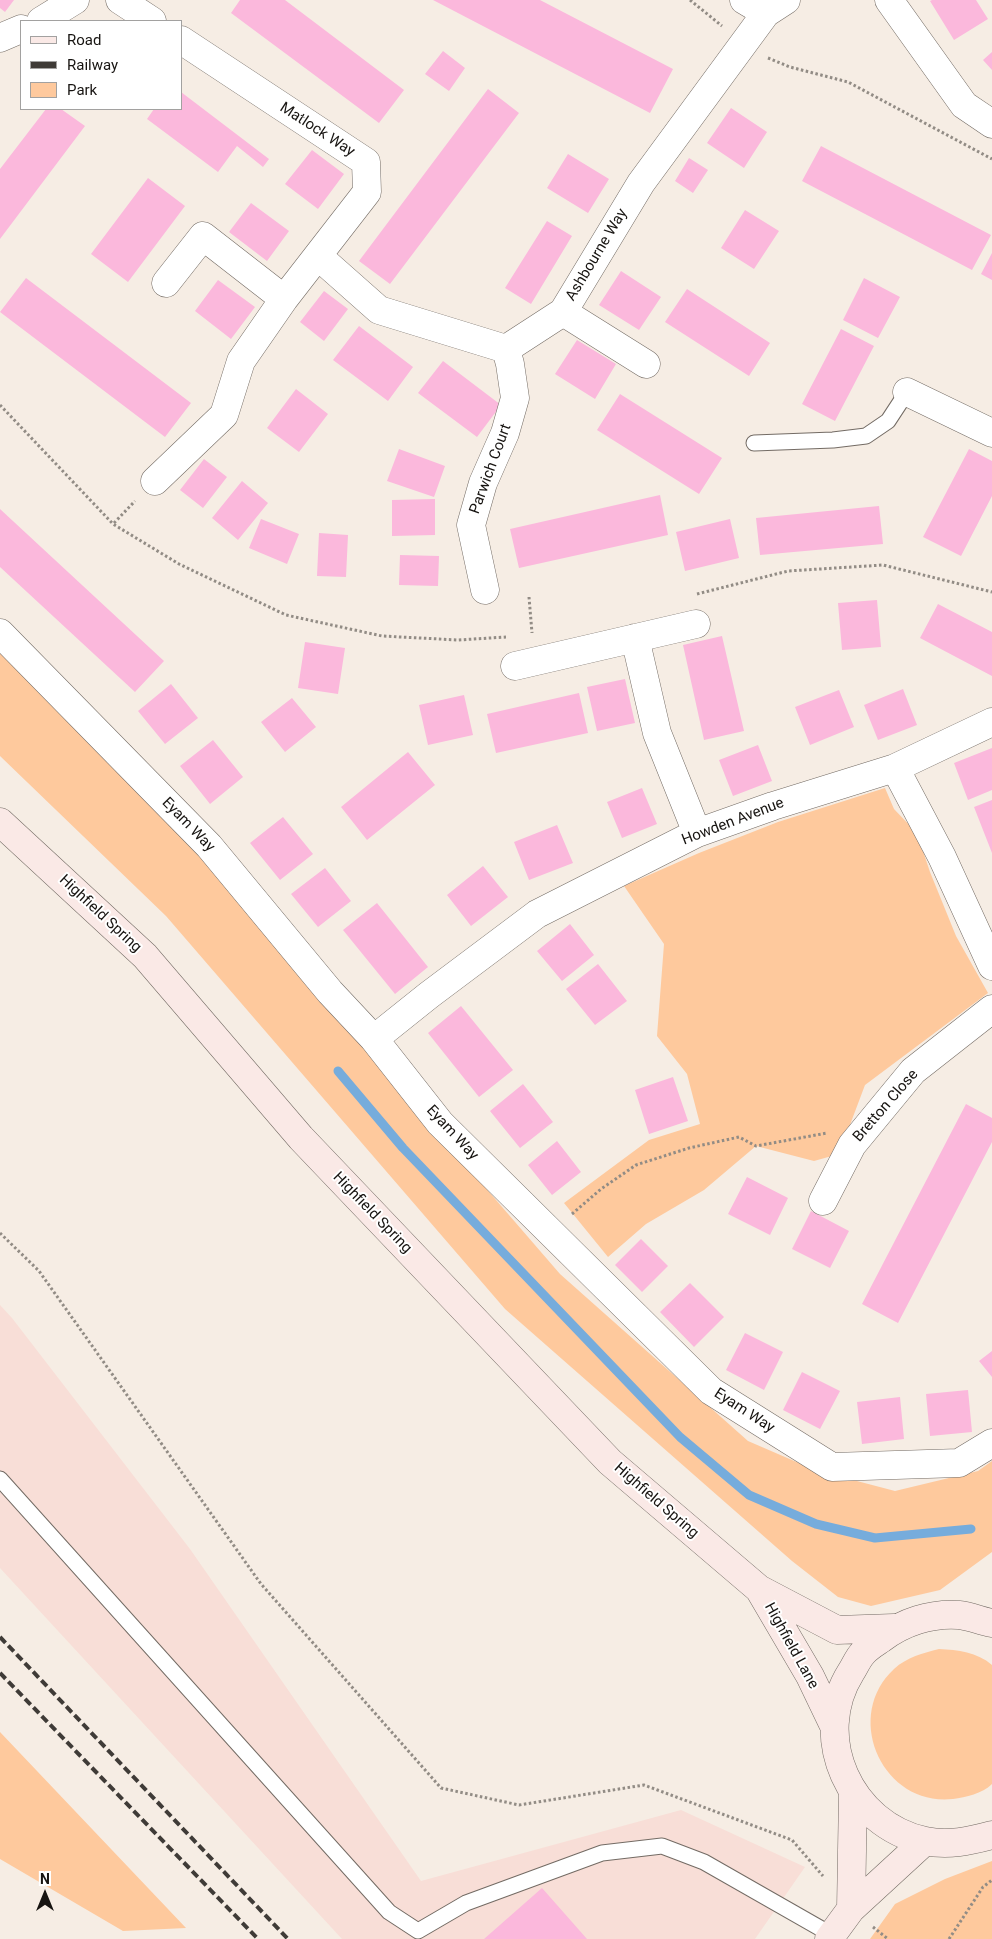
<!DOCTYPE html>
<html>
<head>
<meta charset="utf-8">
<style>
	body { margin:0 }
	#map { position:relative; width:992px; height:1939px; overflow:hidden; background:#f6ede4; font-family:Roboto,sans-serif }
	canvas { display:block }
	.legend { position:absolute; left:20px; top:20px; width:162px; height:90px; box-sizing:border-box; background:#fff; border:1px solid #a2a1a0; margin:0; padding:6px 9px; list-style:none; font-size:15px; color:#171411 }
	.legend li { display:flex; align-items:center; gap:10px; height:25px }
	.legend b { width:25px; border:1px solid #a2a1a0 }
	.north { position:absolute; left:20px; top:1869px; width:50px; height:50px; -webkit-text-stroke:4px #fff; paint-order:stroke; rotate:0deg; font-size:14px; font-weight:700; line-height:20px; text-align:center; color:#171411 }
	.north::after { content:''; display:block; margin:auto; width:18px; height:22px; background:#171411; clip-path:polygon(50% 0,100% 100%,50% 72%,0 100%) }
</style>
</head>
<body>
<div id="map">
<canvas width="992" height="1939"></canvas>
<ul class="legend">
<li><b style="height:6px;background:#fae9e6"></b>Road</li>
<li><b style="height:6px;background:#3f3b37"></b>Railway</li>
<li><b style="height:14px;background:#fec99d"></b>Park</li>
</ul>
<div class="north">N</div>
</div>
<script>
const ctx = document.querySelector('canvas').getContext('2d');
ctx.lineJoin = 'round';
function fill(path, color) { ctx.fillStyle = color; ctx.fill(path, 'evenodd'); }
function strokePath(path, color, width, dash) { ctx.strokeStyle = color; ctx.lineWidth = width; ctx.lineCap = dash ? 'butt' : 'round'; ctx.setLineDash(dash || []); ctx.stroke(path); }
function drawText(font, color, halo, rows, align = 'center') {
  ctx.font = font + ' Roboto,sans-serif'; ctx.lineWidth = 4; ctx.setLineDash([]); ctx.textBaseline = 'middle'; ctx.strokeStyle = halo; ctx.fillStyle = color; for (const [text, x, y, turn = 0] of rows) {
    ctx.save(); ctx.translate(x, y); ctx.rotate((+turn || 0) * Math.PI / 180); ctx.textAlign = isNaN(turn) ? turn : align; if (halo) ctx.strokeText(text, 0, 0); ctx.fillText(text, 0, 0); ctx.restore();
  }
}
const commercial = new Path2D(`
	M0 1305 12 1318 190 1549 421 1881 681 1810 805 1867 755 1939H342L0 1568Z`);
const green = new Path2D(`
	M0 652 228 877 394 1082 560 1274 748 1441 815 1470 895 1491 978 1471 992 1461V1552L940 1590 871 1606 838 1597 792 1561 505 1309 166 916 0 756Z
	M885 788 894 809 917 833 930 872 956 936 988 993 865 1085 839 1154 814 1161 756 1146 704 1190 646 1224 608 1257 564 1203 649 1140 700 1124 687 1074 657 1036 664 944 624 886 699 853 778 822Z
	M939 1649C958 1650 977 1652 992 1665V1784C982 1794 966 1797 953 1799 883 1807 842 1717 894 1669 907 1657 923 1653 939 1649Z
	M0 1732 186 1928 123 1931 0 1859Z
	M992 1861V1939H870L895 1904 945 1879Z`);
const stream = new Path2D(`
	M338 1071 403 1148 680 1437 749 1495 816 1524 875 1538 971 1529`);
const building = new Path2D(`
	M0 0H14L5 12 0 8Z
	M240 0H285L404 90 379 123 231 13Z
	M433 0H540L673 69 650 113Z
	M932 0H976L988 19 954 40 930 1Z
	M443 51 465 68 449 91 425 74Z
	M992 52V70L983 60Z
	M488 89 519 113 390 284 359 261Z
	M181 92 269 159 263 167 237 146 218 172 147 119 154 109H181Z
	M731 108 767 132 744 168 707 143Z
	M46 109H61L85 126 0 239V169Z
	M821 146 991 235 972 270 802 181Z
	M312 150 344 174 318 209 285 184Z
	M568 154 609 179 588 213 547 188Z
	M689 158 708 170 693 193 675 181Z
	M148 178 185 206 128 282 91 254Z
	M251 203 289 231 267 261 229 232Z
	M745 210 779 231 754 269 721 248Z
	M547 221 572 236 531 304 505 288Z
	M992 253V280L981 274Z
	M621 271 661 297 639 330 599 305Z
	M26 278 191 403 165 437 0 312Z
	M864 278 900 297 878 338 843 320Z
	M218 280 255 307 231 339 195 311Z
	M687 289 770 343 749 376 665 322Z
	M324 291 348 309 324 341 300 322Z
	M359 326 413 367 388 401 333 360Z
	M841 329 874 346 835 421 802 404Z
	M577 340 616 364 595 399 555 374Z
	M443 361 501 405 477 437 418 393Z
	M296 389 328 414 299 452 267 428Z
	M620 394 722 458 699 494 597 430Z
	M399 449 445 466 434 497 387 481Z
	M969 449 992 461V496L961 556 923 537Z
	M204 459 227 477 203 508 180 490Z
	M242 481 268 503 238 540 212 518Z
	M660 495 668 535 519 568 510 529Z
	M435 499V535L392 536V500Z
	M879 506 883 544 760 555 756 518Z
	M0 509 164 661 135 692 0 567Z
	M261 519 299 534 287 564 249 548Z
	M730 519 739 558 685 571 676 532Z
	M319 533 348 535 346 577 317 576Z
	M400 555 439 556 438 586 399 585Z
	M877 600 881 647 842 650 838 603Z
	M938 604 992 632V676L920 638Z
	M722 636 744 731 704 740 683 645Z
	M305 642 345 648 338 694 298 688Z
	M625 679 635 723 597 731 587 687Z
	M171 684 198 718 165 744 138 711Z
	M903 689 917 725 878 740 864 705Z
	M839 690 854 727 810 745 795 707Z
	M579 693 588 733 496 753 487 714Z
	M464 695 473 735 428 745 419 705Z
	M292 698 316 727 285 752 261 722Z
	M213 740 243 777 210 804 180 766Z
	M758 745 772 781 733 796 719 760Z
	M992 748V790L968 800 954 763Z
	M408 752 435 785 367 840 341 807Z
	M642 788 657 824 622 838 607 802Z
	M992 800V853L974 807Z
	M283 817 313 854 280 880 250 843Z
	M557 825 573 863 529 880 514 842Z
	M483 866 508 897 471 926 447 895Z
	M325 868 351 901 318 927 291 894Z
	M377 903 428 967 395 994 343 930Z
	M570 924 594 955 562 981 537 951Z
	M598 964 627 1001 595 1025 566 989Z
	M461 1006 513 1070 479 1097 428 1033Z
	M673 1077 688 1121 649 1134 635 1090Z
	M523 1084 553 1122 520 1148 490 1111Z
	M966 1104 992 1118V1142L898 1323 862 1304Z
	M557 1141 581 1172 552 1195 528 1165Z
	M747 1177 788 1198 770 1235 728 1214Z
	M811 1211 849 1231 830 1268 792 1249Z
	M641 1239 668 1266 642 1292 615 1265Z
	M690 1283 724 1317 694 1347 660 1312Z
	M745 1333 783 1352 764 1390 726 1370Z
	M992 1351V1377L979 1361Z
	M802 1372 840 1391 820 1429 783 1410Z
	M968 1390 972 1432 930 1436 926 1394Z
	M900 1397 904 1439 862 1444 857 1402Z
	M542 1888 587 1939H484Z`);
const path = new Path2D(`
	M690 0 722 26
	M768 58 790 67 848 82 992 159
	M0 405 113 524 179 564 286 615 382 636 458 640 506 637
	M114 523 135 501
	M697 594 788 571 883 565 992 592
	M529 597 532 633
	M572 1214 601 1189 636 1165 689 1148 739 1137 756 1146 827 1133
	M0 1233 39 1271 261 1584 441 1788 519 1805 644 1785 792 1840 823 1876
	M873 1927 888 1939
	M949 1939 983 1887 992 1880`);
const lane = new Path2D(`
	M754 443 833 440 866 436 888 421 907 392
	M0 1479 389 1912 418 1931 466 1903 602 1853 662 1846 704 1862 832 1935`);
const street = new Path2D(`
	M120 0 152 21
	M744 0 766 13
	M889 0 964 105 992 124
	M41 21 75 0
	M0 38 21 29
	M318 256 379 310 506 349 563 312 641 183 766 13 786 0
	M166 283 203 236 284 299
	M563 312 646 364
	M907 392 992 433
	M155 481 224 415 241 361 284 299 367 192 366 162 181 40
	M485 590 471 525 483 483 505 433 515 398 510 364 506 349
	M0 633 209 846 330 992 374 1039 440 1123 711 1391 832 1467 959 1463 992 1443
	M635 638 657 733 697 833
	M515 666 696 624
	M895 768 992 722
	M374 1039 429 995 537 914 697 833 773 806 895 768 942 857 992 966
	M823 1201 852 1145 913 1071 992 1009`);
const secondary = new Path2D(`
	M0 822 145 956 301 1138 610 1462 759 1589 837 1630 894 1628
	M759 1589 810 1676 834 1726
	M992 1623C981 1621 970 1616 959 1615 931 1613 903 1622 881 1639 875 1643 868 1647 863 1653 858 1658 855 1666 851 1672 810 1737 850 1825 925 1841 948 1846 970 1841 992 1835
	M851 1909 853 1793
	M829 1939 851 1909 925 1841`);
const rail = new Path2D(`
	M0 1637 288 1939
	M0 1673 258 1939`);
const streetNames = [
	["Matlock Way",317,130,33],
	["Ashbourne Way",597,255,-59],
	["Parwich Court",491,469,-70],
	["Howden Avenue",733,822,-21],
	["Eyam Way",188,825,46],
	["Highfield Spring",100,914,43],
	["Bretton Close",886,1106,-49],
	["Eyam Way",452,1133,47],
	["Highfield Spring",372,1213,46],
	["Eyam Way",744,1411,33],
	["Highfield Spring",656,1501,41],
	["Highfield Lane",791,1646,61]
];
fill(commercial, '#f8ded7');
fill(green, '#fec99d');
strokePath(stream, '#76acdc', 9);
fill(building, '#fbb8dc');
strokePath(lane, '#736b64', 17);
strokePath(street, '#736b64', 29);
strokePath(secondary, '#736b64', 29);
strokePath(path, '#928c85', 3, [2.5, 2.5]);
strokePath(lane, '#fff', 15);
strokePath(street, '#fff', 28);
strokePath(secondary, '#fae9e6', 28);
strokePath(rail, '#3f3b37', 4, [8, 4]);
drawText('15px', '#171411', '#fff', streetNames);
</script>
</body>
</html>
